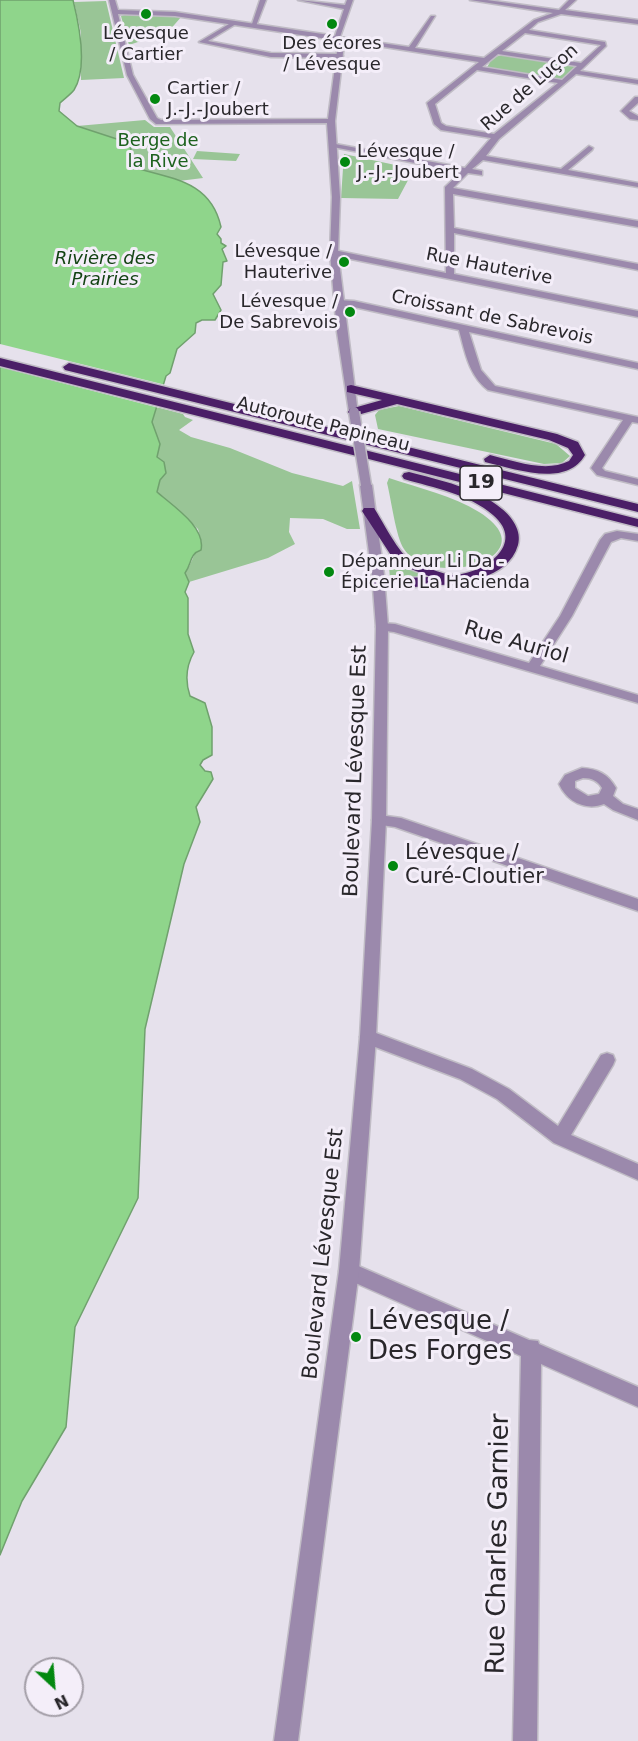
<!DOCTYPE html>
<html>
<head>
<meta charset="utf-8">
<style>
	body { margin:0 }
	#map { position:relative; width:638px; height:1741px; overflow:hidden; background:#e6e1ec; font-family:"DejaVu Sans",sans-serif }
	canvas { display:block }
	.north { position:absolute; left:24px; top:1657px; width:60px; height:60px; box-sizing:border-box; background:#f4eef9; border:2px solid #a39ea7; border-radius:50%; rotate:154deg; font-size:16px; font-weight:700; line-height:24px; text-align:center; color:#29272b }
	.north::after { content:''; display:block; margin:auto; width:21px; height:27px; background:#038810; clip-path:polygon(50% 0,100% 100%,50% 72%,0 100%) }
</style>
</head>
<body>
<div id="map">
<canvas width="638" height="1741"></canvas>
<div class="north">N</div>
</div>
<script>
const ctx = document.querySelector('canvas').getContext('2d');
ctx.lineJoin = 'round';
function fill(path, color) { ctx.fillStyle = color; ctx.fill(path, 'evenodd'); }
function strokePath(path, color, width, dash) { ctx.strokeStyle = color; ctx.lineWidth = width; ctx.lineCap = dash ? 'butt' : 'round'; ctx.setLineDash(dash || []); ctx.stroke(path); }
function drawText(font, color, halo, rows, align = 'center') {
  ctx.font = font + ' "DejaVu Sans",sans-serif'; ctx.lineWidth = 6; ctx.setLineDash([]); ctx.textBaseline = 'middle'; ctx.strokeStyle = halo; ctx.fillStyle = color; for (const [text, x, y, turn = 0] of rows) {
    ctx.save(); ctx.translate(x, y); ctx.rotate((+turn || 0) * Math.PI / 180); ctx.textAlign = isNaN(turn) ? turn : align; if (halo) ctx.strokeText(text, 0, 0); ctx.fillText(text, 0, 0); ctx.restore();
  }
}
const green = new Path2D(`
	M106 1 124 78 81 80V33L74 2Z
	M127 14 182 16 168 32 129 45 121 16Z
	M510 54 573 64 579 68 565 78 557 80 486 69 493 57Z
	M145 120 154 127H170L203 178 179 181 135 168 77 126Z
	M197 151 240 154 236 161 193 159Z
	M344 154 414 169 398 199 341 198Z
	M399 406 556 444 570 456 562 463 544 464 378 429 375 415 379 410Z
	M156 407 183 414 185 417 193 420 179 430 191 437 230 448 292 473 343 486 352 481 360 529H347L323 519 290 518 289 532 295 544 268 558 189 582 185 573C193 562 192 555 202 543L198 529 157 492 160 480 166 473 163 462 157 457 160 444 152 422Z
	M389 478C419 488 453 496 479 512 551 557 432 591 404 549 396 538 391 498 387 483Z
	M388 554 405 566 430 576 431 578 390 579Z`);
const water = new Path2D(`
	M0 0H73C79 24 88 68 74 90 70 95 64 99 60 103L59 111 77 126 129 143 136 168C174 179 211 182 221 227L217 234 221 239V243L226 246 222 249 227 261 223 262 221 285 213 294 221 310 215 320H202L196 323 195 333 177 349 170 373 166 376 152 422 160 444 157 457 164 462 166 473 160 480 157 492C173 506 206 527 201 550 189 554 192 564 185 573L189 582 185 592 188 598V634L194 652C186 666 185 681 190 696L205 703 212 727V755L203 760 200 765 205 771 211 772 213 779 196 807 200 822 184 864 145 1029 138 1198 75 1327 66 1427 22 1501 0 1555Z`);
const pier = new Path2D(`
	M0 344 166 385 159 408 0 367Z`);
const minor = new Path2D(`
	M260 0H266L256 26 251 27Z
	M298 0 345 5 347 0H353L340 37 409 47 431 16H435L415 48 484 58 534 20 553 13 470 0H487L559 10 569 0H576L565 10 638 20V24L561 14 538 22 529 30 605 42 606 46 580 71 638 80V84L576 74 499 139 486 156 561 169 589 146 593 148 592 150 568 170 638 183V187L483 160 472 169 482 171V175L468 173 453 188 638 221V227L453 194 454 228 638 264V270L454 233V274L638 311V317L331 255V251L334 250 446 273 445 187 461 172 333 147 329 145 330 143 465 168 491 138 441 130 434 124 427 103 479 62 334 39 344 9ZM525 33 601 45 581 63 502 51ZM498 54 577 66 562 80 482 67ZM477 70 558 83 494 134 446 126 441 123 435 104Z
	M234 21 236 24 208 41 271 53 340 54 343 56 340 58 271 57 199 42Z
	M635 97H638V103L629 111 638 116V120L630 119 621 111Z
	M339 300 354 301 638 363V369L469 332 481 370 495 386 638 417V423L632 422 602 468 605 471 638 479V485L597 475 591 468 623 420 488 390C469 376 465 352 459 330L354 307 336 305 334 303Z
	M617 531 638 534V541L621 538 611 542 572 616 540 666 638 695V703L394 632 378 630 376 627 382 623 395 624 529 663 560 616 600 540 605 534Z
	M582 768C598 769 608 774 616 788L613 796 623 804 638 809V820L613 810 604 804C586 811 567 802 559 784L565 775ZM583 778C592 778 598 781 602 788L599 794 588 796 575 788V781Z
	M379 815 401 818 638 899V911L395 827 374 824 372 820 374 816Z
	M368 1030 472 1069 509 1089 558 1126 601 1055 607 1053 613 1055 615 1060 613 1065 571 1135 638 1164V1180L554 1143 497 1099 460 1079 362 1042 360 1037 362 1032Z
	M349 1262 529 1340 538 1341 539 1344 638 1387V1407L541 1364 537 1741H513L521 1356 342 1277 339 1271 342 1265Z`);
const tertiary = new Path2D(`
	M109 0H115L118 10 175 12 336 36 344 44 335 121 340 197 338 253 358 414 349 412 337 332 330 253 332 197 327 123 156 124 150 119 127 75ZM118 14 175 16 334 40 338 44 328 119 161 120 157 118 133 75Z
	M366 482 372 485 384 575 388 627 386 820 376 1037 359 1271 298 1741H274L339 1271 360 1037 372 820 376 627 372 575 360 485Z`);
const motorway = new Path2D(`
	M0 358 638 519V527L0 366Z
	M69 363 638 504V512L65 370 63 367Z
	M351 385 557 434 578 442 585 455C566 488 516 469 485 462L484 459 490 455C514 461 546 473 569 461L573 455 568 448 549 440 397 404 354 416 350 415 348 412 350 409 382 400 347 392V386Z
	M409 472C439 480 478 488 502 509 512 517 522 531 518 545 508 580 460 584 429 586 411 587 391 590 374 586L372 583 379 579 431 577 396 563 362 511 364 508H374C382 520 397 550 407 557 415 564 445 575 453 575 484 574 527 544 493 515 469 494 434 488 404 479L402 476 404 473Z`);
const tertiaryBridge = new Path2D(`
	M354 412 366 485`);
const markers = [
	[146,14,6,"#038810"],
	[332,24,6,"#038810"],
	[155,99,6,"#038810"],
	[345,162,6,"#038810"],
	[344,262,6,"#038810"],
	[350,312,6,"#038810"],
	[329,572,6,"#038810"],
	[393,866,6,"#038810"],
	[356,1337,6,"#038810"]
];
const farPoinames = [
	["Lévesque",146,34,"center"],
	["/ Cartier",146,55,"center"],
	["Des écores",332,44,"center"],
	["/ Lévesque",332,65,"center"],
	["Cartier /",167,89],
	["J.-J.-Joubert",167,110],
	["Lévesque /",357,152],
	["J.-J.-Joubert",357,173],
	["Lévesque /",332,252,"right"],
	["Hauterive",332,273,"right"],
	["Lévesque /",338,302,"right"],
	["De Sabrevois",338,323,"right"],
	["Dépanneur Li Da -",341,562],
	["Épicerie La Hacienda",341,583]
];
const farStreetnames = [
	["Rue de Luçon",530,88,-41],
	["Rue Hauterive",489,267,11],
	["Croissant de Sabrevois",492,318,12],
	["Autoroute Papineau",323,425,14]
];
const farParknames = [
	["Berge de",158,141],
	["la Rive",158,162]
];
const farWaternames = [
	["Rivière des",105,259],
	["Prairies",105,280]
];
const shields = [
	[481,483,42]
];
const shieldNames = [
	["19",481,483]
];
const streetNames = [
	["Rue Auriol",516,643,16],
	["Boulevard Lévesque Est",356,771,-88],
	["Boulevard Lévesque Est",324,1254,-84]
];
const poiNames = [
	["Lévesque /",405,854],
	["Curé-Cloutier",405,878]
];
const nearPoinames = [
	["Lévesque /",368,1322],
	["Des Forges",368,1352]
];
const nearStreetnames = [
	["Rue Charles Garnier",499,1544,-89]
];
fill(green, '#99c596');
fill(water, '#8fd58b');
strokePath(water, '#70a16e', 1.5);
fill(pier, '#e6e1ec');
strokePath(minor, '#c0bcc5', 3);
strokePath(tertiary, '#c0bcc5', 3);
strokePath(motorway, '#c0bcc5', 3);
fill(minor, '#9b89ac');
fill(tertiary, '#9b89ac');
fill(motorway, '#4b1f67');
strokePath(tertiaryBridge, '#c0bcc5', 13, []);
strokePath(tertiaryBridge, '#9b89ac', 10);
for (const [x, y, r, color] of markers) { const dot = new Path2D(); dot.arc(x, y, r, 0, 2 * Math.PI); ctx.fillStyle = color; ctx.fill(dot); strokePath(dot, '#f4eef9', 2); }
drawText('18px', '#29272b', '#f4eef9', farPoinames, 'left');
drawText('18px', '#29272b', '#f4eef9', farStreetnames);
drawText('18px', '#1d621e', '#f4eef9', farParknames);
drawText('italic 18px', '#134313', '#f4eef9', farWaternames);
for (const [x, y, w] of shields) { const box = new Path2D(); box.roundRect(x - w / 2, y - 17, w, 34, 4.5); ctx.fillStyle = '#f4eef9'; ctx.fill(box); strokePath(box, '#29272b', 1.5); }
drawText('bold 20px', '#29272b', null, shieldNames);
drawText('21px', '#29272b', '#f4eef9', streetNames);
drawText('21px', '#29272b', '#f4eef9', poiNames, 'left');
drawText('26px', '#29272b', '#f4eef9', nearPoinames, 'left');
drawText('26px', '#29272b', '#f4eef9', nearStreetnames);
</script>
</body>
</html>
